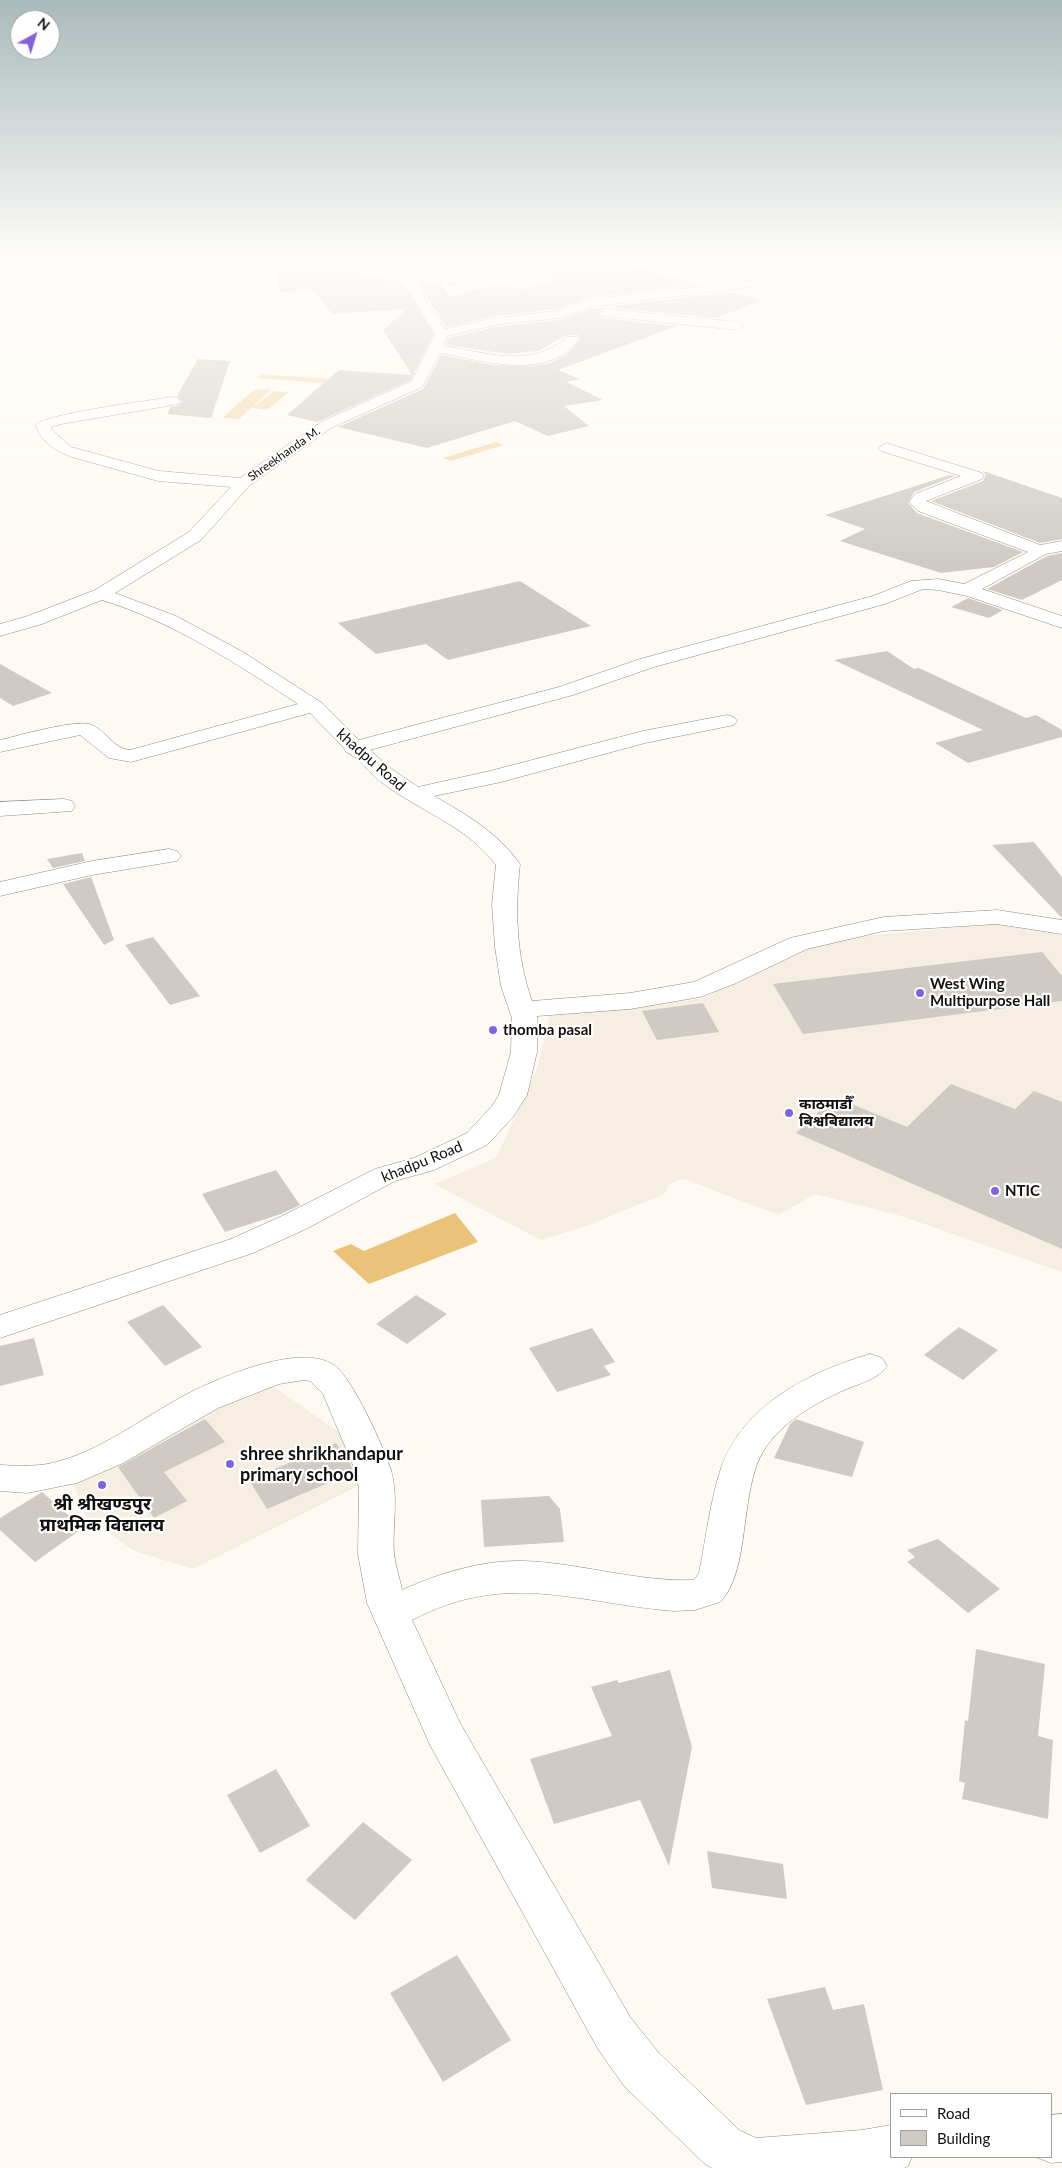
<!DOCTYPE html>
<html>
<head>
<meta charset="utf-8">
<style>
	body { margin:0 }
	#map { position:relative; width:1062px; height:2168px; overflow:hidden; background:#fefaf3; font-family:Lato,sans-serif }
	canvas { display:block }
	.legend { position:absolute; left:890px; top:2093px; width:162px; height:65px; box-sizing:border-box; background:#fff; border:1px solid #a09f9f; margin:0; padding:6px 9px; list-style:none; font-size:15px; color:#12100e }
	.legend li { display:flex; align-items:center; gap:10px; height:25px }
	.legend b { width:25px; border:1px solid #a09f9f }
	.north { position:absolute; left:10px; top:10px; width:50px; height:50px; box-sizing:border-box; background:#fff; border:1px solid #a09f9f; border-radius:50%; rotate:39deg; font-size:14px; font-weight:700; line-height:20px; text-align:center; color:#12100e }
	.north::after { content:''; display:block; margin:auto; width:18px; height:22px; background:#8462dd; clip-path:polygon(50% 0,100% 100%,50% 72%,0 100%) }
</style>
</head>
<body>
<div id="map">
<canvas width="1062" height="2168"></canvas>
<ul class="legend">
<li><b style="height:6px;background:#fff"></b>Road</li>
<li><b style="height:14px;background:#cfcbc4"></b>Building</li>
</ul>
<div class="north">N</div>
</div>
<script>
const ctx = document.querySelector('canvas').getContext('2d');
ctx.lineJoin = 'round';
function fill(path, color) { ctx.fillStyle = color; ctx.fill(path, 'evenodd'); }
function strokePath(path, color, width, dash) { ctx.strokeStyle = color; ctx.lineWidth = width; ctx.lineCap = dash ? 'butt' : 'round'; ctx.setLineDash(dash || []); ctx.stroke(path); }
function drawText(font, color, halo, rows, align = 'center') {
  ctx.font = font + ' Lato,"Noto Sans Devanagari",sans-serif'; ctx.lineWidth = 4.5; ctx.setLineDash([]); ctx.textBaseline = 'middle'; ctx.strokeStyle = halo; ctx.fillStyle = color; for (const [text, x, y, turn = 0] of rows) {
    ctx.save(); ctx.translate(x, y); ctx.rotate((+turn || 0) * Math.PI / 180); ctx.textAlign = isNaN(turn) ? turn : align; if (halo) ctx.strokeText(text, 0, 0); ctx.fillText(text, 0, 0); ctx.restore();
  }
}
const built = new Path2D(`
	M995 924 1062 935V1272L901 1216 815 1194 779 1215 684 1179 677 1180 669 1185 664 1194 589 1225 541 1240 434 1184 496 1158 537 1069 550 1016 699 999 830 939Z
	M270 1384 346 1437 362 1484 193 1569 134 1551 85 1515 73 1481 136 1446Z`);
const green = new Path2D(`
	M260 374 360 381 358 386 257 378Z
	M255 389 271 390 239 419 222 418Z
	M274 391 289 392 267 410 252 408Z
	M496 442 504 445 451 461 443 458Z`);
const forest = new Path2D(`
	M455 1213 478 1242 369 1284 333 1251 351 1244 364 1251Z`);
const building = new Path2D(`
	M272 264H359V276L378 274 389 281 400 280 434 333 411 380 317 422 287 415 339 370 412 375 383 330 407 309 332 314 314 291 280 292Z
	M554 264H625L704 285 590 297 556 309 495 316 446 327 417 281 442 285 449 297 496 284 523 289 552 280Z
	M730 292 763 300 716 318 605 307 598 311 601 318 677 326 558 370 580 379 567 382 603 400 564 406 589 426 548 436 515 421 427 448 338 427 423 389 441 355 494 365 532 366 550 363 566 355 580 339 578 335H567L538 351 508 354 446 345 448 338 495 327 558 320 590 309Z
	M198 359 230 361 211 418 167 414 171 407 178 406 182 402 177 396Z
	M983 471 1062 498V539L1040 543 931 501 983 481 986 475Z
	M950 475 955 476 914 492 908 503 917 513 1023 552 994 567 941 573 840 541 865 529 825 515Z
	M1062 553V580L1022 600 987 589 1047 556Z
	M520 581 591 626 448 660 426 644 376 654 338 623Z
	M968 598 1003 610 989 618 951 607Z
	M887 651 914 669 919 668 1026 718 1036 715 1062 730V737L968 763 935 743 983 730 834 660Z
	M0 664 52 693 13 706 0 698Z
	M1034 842 1062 877V918L992 845Z
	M82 853 85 861 53 868 47 859Z
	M91 877 114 940 104 945 63 884Z
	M153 937 200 996 170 1005 125 945Z
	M1042 952 1062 976V1001L803 1034 773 984Z
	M703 1003 719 1032 657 1040 642 1011Z
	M951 1084 1015 1109 1034 1091 1062 1102V1249L796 1133 835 1097 907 1127Z
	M276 1170 300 1205 281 1214 225 1232 202 1194Z
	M416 1295 447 1314 407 1344 376 1324Z
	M163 1305 202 1347 165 1366 127 1322Z
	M959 1327 998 1350 963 1380 924 1355Z
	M592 1328 615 1362 604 1366 611 1375 557 1392 529 1348Z
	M34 1338 44 1375 0 1386V1346Z
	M205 1419 225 1442 164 1472 187 1501 154 1518 118 1467Z
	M796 1419 864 1442 852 1477 774 1458 790 1424Z
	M336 1443 350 1463 354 1472 267 1509 249 1480Z
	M42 1492 83 1528 35 1562 0 1530V1518Z
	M549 1496 560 1509 564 1542 484 1547 481 1500Z
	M938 1539 1000 1589 968 1613 907 1562 915 1557 907 1550Z
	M976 1649 1045 1664 1038 1736 1053 1740 1048 1819 962 1799 965 1783 959 1781 965 1720 968 1721Z
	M670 1670 692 1747 669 1866 640 1800 554 1824 530 1759 612 1736 591 1687 617 1680 619 1683Z
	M276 1769 310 1826 260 1853 227 1795Z
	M363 1822 412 1860 355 1920 306 1880Z
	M707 1851 783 1864 787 1899 712 1888Z
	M457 1955 511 2040 443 2082 390 1993Z
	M825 1987 833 2010 864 2004 883 2090 806 2105 767 1999Z`);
const minor = new Path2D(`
	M391 264H403L409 271 445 276 501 264H521L462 282 445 284 413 279 429 306 445 329 495 318 556 311 590 299 745 282 776 277 823 264H841L810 276 776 284 590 307 558 318 495 325 447 336 443 346C487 352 530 370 567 337H577L578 340C547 382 482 360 440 353L422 387 331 428 249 486 201 540 115 593 176 616 243 652 322 703 359 740 559 687 640 659 873 596 911 581 938 579 964 584 1028 552 918 511 909 502 915 494 961 476 881 451 878 448 886 443 982 473 984 476 982 479 926 501 1040 545 1062 541V551L1046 554 982 589 1062 616V628L967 596 938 590 923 589 885 604 654 667 573 695 370 750 389 767 418 787 490 771 643 731 727 715 734 717 737 721 734 725 645 743 501 782 434 796C467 815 497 832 520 864 515 910 516 956 532 1001L630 993 694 982 790 938 884 917 997 910 1062 920V934L997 924 884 931 807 949 734 984 700 997 630 1009 537 1016V1052L527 1095 513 1117 487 1145 434 1170 395 1181 306 1229 253 1253 0 1338V1315L231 1239 284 1215 375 1169 414 1158 467 1133 492 1106 499 1095 511 1052 512 1018 501 986 495 947 492 904 496 865C466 825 419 811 381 782 372 775 355 755 346 752L343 747 310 713 131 762 109 758 80 735 0 752V740C18 736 79 718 92 725 106 731 114 749 130 750L298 704C236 663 173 622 102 600L42 624 0 636V624L28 616 95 590 189 532 231 487 158 481 72 457C58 452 39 441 36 425 44 414 153 400 173 397L178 398 180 401 178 404 173 405 61 424 51 427V429L71 447 159 471 240 478 321 422 412 381 436 333C419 311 407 286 391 264Z
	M605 309 738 322 744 326 738 330 601 316 599 313Z
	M64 799 72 801 75 806 72 811 0 816V802Z
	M169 849 177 851 181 856 177 861 92 875 0 896V882L92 861Z
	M870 1354 882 1358 887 1366C878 1380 857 1384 842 1391 812 1405 782 1422 764 1450 739 1489 751 1572 720 1602L695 1610 674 1611C576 1603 507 1570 412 1620L460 1723 630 2017 658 2052 739 2130 756 2138 862 2130 891 2125V2157H912L908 2166 904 2168H712L705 2164 624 2086 598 2049 430 1745 367 1603 358 1554 359 1489 355 1470 323 1394 310 1381 304 1380 279 1384 218 1408 123 1463 77 1483 27 1493 0 1491V1465C20 1466 41 1467 60 1461 108 1447 149 1413 193 1391 226 1375 301 1343 334 1365 352 1377 384 1448 391 1470 399 1497 392 1526 394 1553 395 1565 400 1578 402 1590 440 1573 482 1560 524 1561 581 1563 636 1582 694 1580L699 1573C706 1538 710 1502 721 1468 743 1405 809 1372 870 1354Z
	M1062 2114V2162L1051 2163 1036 2157H1051V2115Z`);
const markers = [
	[920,993,5,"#8462dd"],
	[493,1030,5,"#8462dd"],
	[789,1113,5,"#8462dd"],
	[995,1191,5,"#8462dd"],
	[230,1464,5,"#8462dd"],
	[102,1485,5,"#8462dd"]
];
const farStreetnames = [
	["Shreekhanda M.",284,454,-35]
];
const streetNames = [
	["khadpu Road",371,760,41],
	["khadpu Road",422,1162,-22]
];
const poiNames = [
	["West Wing",930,984],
	["Multipurpose Hall",930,1001],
	["thomba pasal",503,1030],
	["काठमाडौँ",799,1104],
	["बिश्वबिद्यालय",799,1121],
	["NTIC",1005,1191]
];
const nearPoinames = [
	["shree shrikhandapur",240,1454],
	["primary school",240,1475],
	["श्री श्रीखण्डपुर",102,1504,"center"],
	["प्राथमिक विद्यालय",102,1525,"center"]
];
fill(built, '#f6eee0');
fill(green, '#f2daac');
fill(forest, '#ebc378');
fill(building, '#cfcbc4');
strokePath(minor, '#8d8983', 1);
fill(minor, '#fff');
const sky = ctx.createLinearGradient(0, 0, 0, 568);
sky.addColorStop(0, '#a9babb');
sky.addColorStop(0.46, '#fffdfa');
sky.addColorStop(1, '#fffdfa00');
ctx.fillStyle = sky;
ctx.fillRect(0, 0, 1062, 568);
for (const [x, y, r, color] of markers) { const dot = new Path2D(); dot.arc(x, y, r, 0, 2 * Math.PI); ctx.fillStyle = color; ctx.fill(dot); strokePath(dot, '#fff', 2); }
drawText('12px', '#12100e', '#fff', farStreetnames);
drawText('15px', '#12100e', '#fff', streetNames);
drawText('bold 15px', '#12100e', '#fff', poiNames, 'left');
drawText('bold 18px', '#12100e', '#fff', nearPoinames, 'left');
</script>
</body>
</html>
